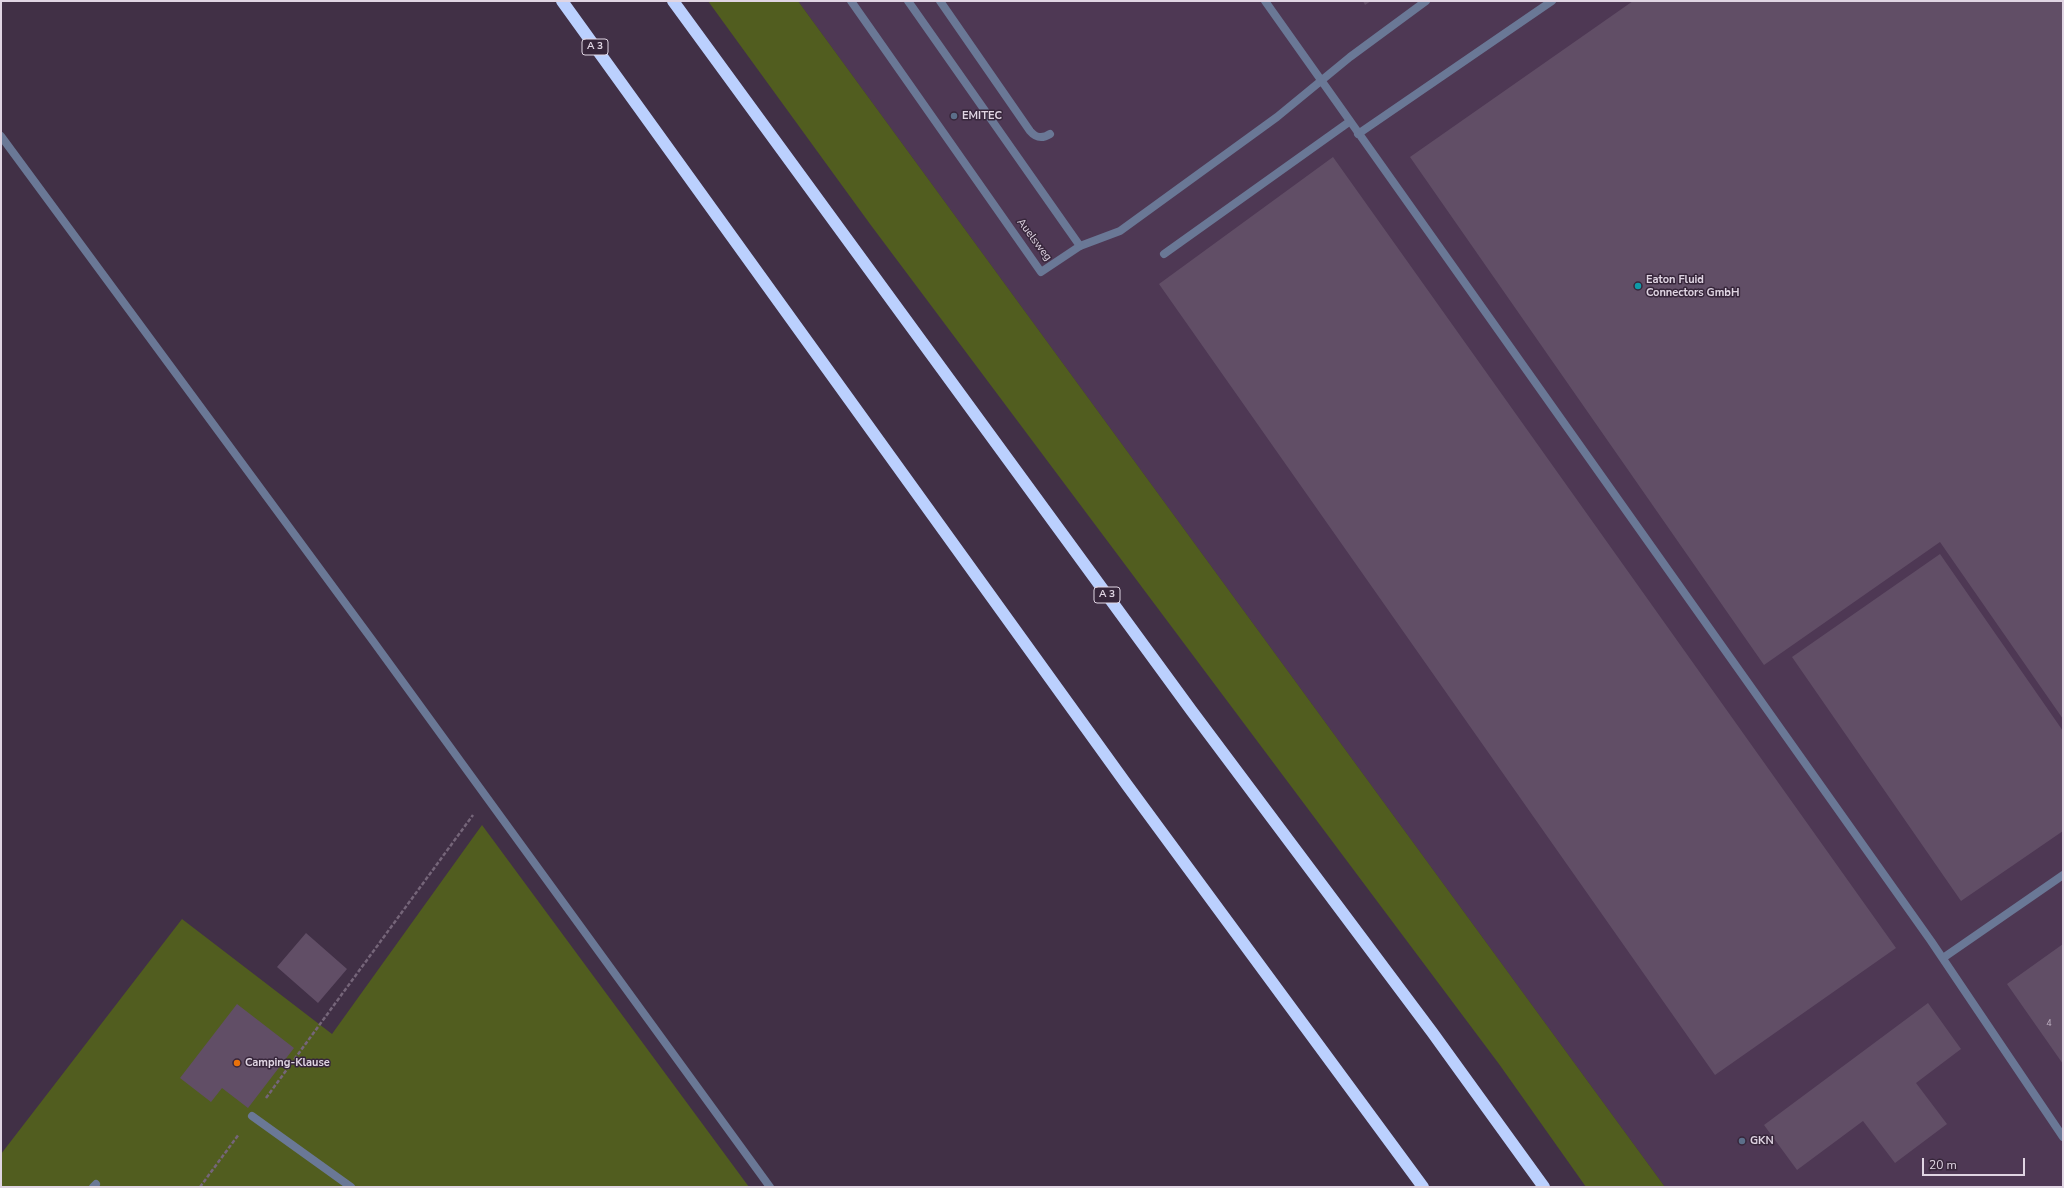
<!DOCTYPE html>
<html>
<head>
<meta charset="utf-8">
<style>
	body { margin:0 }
	#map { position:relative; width:2064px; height:1188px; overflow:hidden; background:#413046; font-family:"Nunito Sans",sans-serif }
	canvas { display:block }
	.frame { position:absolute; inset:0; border:2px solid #e0d5e3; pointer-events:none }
	.scale { position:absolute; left:1922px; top:1158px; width:103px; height:18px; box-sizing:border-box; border:2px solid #e0d5e3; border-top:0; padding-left:5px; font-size:12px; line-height:14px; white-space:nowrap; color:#e0d5e3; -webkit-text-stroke:3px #37263b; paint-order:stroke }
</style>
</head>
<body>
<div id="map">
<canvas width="2064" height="1188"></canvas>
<div class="frame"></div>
<div class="scale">20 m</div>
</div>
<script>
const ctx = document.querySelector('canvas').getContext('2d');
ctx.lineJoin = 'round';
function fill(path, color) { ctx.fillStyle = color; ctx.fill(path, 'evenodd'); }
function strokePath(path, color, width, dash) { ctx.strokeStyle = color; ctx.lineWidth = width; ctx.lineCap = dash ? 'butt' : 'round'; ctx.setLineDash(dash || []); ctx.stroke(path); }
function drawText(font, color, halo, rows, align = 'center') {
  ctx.font = font + ' "Nunito Sans",sans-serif'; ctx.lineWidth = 3; ctx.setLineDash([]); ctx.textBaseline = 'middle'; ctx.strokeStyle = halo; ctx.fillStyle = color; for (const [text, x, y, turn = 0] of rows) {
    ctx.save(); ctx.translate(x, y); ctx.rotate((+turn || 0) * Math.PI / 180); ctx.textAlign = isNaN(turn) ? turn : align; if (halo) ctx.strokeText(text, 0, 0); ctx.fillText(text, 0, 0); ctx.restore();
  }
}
const built = new Path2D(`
	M798 1H2063V1187H1665Z`);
const green = new Path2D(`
	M708 1H798L1665 1187H1586L1499 1064 870 224Z
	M482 825 749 1187H1V1154L182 919 332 1034Z`);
const building = new Path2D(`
	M1363 1H1371L1365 5Z
	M1633 1H2063V719L1940 542 1764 665 1410 157Z
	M1333 157 1896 948 1715 1075 1159 284Z
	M1940 554 2063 731V831L1961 901 1792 657Z
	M306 933 347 969 318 1003 277 967Z
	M2063 944V1064L2007 984Z
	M1928 1003 1961 1049 1916 1083 1947 1124 1895 1163 1863 1121 1797 1170 1764 1125Z
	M237 1004 294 1048 248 1108 222 1088 211 1102 180 1078Z`);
const path = new Path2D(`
	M266 1098 473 815
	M200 1187 239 1134`);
const lane = new Path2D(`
	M940 1 1030 131C1036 138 1042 139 1050 134
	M1265 1 1931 941 2063 1137
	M1358 134 1552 1
	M1 136 373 641 770 1187
	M1080 246 1120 231 1277 117 1350 57 1426 1
	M1164 254 1349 122
	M1943 958 2063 875
	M252 1116 351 1187
	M93 1187 96 1184`);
const street = new Path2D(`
	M851 1 1041 272 1080 246 908 1`);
const highway = new Path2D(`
	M562 1 1127 785 1423 1187
	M673 1 1191 710 1432 1032 1544 1187`);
const markers = [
	[954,116,4,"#5c6f8a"],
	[1638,286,4,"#0f9aa8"],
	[237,1063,4,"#e8710a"],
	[1742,1141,4,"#5c6f8a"]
];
const numberNames = [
	["4",2049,1024]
];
const shields = [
	[595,47,26],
	[1107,595,26]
];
const shieldNames = [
	["A 3",595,47],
	["A 3",1107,595]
];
const poiNames = [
	["EMITEC",962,116],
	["Eaton Fluid",1646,280],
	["Connectors GmbH",1646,293],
	["Camping-Klause",245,1063],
	["GKN",1750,1141]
];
const streetNames = [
	["Auelsweg",1034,240,53]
];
fill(built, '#4e3854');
fill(green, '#515d1f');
fill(building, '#614e66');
strokePath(path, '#756579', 2.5, [4, 2]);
strokePath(lane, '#6a7896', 8);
strokePath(street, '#6a7896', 8);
strokePath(highway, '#bbd0fe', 12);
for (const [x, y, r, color] of markers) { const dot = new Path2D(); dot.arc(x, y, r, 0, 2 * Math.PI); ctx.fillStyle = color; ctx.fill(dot); strokePath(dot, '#37263b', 1.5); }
drawText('9px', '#c0b3c4', null, numberNames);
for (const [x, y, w] of shields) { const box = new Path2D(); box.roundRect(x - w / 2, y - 8, w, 16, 3); ctx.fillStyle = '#37263b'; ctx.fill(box); strokePath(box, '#e0d5e3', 1); }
drawText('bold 10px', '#e0d5e3', null, shieldNames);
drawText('bold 11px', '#e0d5e3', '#37263b', poiNames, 'left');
drawText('11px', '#e0d5e3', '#37263b', streetNames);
</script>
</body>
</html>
